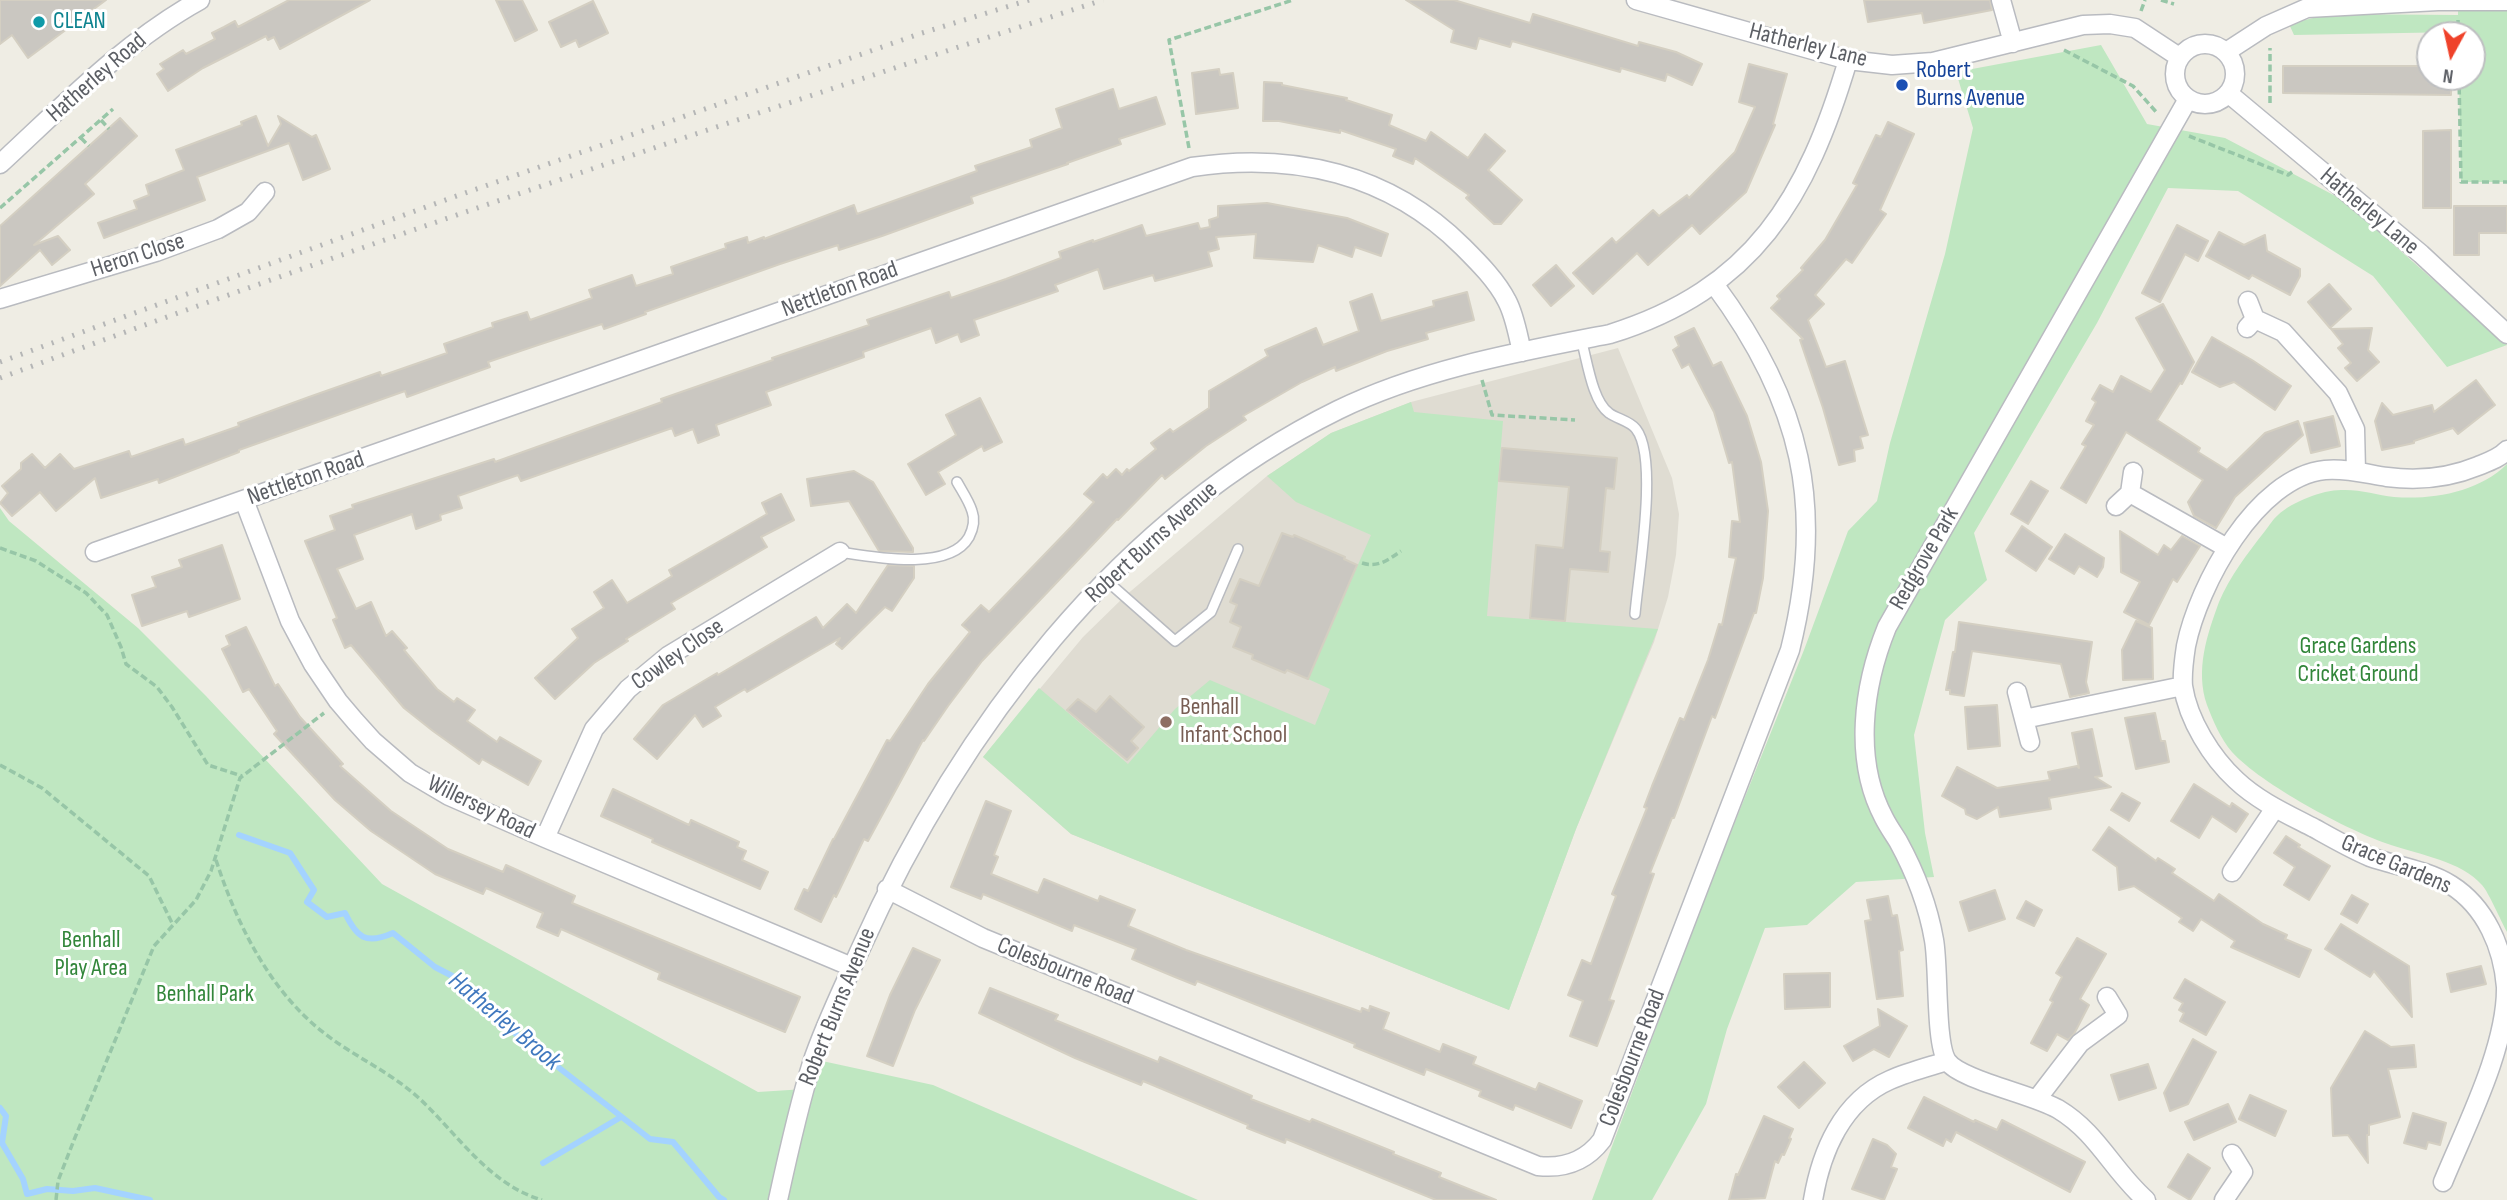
<!DOCTYPE html>
<html>
<head>
<meta charset="utf-8">
<style>
	body { margin:0 }
	#map { position:relative; width:2507px; height:1200px; overflow:hidden; background:#efede4; font-family:"Sofia Sans Condensed",sans-serif }
	canvas { display:block }
	.north { position:absolute; left:2416px; top:21px; width:70px; height:70px; box-sizing:border-box; background:#fff; border:2px solid #bebfc1; border-radius:50%; rotate:188deg; font-size:19px; font-weight:700; line-height:28px; text-align:center; color:#5c5f65 }
	.north::after { content:''; display:block; margin:auto; width:24px; height:32px; background:#ef422a; clip-path:polygon(50% 0,100% 100%,50% 72%,0 100%) }
</style>
</head>
<body>
<div id="map">
<canvas width="2507" height="1200"></canvas>
<div class="north">N</div>
</div>
<script>
const ctx = document.querySelector('canvas').getContext('2d');
ctx.lineJoin = 'round';
function fill(path, color) { ctx.fillStyle = color; ctx.fill(path, 'evenodd'); }
function strokePath(path, color, width, dash) { ctx.strokeStyle = color; ctx.lineWidth = width; ctx.lineCap = dash ? 'butt' : 'round'; ctx.setLineDash(dash || []); ctx.stroke(path); }
function drawText(font, color, halo, rows, align = 'center') {
  ctx.font = font + ' "Sofia Sans Condensed",sans-serif'; ctx.lineWidth = 6; ctx.setLineDash([]); ctx.textBaseline = 'middle'; ctx.strokeStyle = halo; ctx.fillStyle = color; for (const [text, x, y, turn = 0] of rows) {
    ctx.save(); ctx.translate(x, y); ctx.rotate((+turn || 0) * Math.PI / 180); ctx.textAlign = isNaN(turn) ? turn : align; if (halo) ctx.strokeText(text, 0, 0); ctx.fillText(text, 0, 0); ctx.restore();
  }
}
const education = new Path2D(`
	M1618 348 1672 478 1679 514 1676 555 1668 597 1654 642 1576 829 1509 1010 1071 834 983 757 1083 637 1125 596 1267 476 1331 433 1411 402Z`);
const green = new Path2D(`
	M2458 0 2507 1V182H2461L2459 77H2472V35H2458V32L2294 35 2289 24 2329 14 2458 15Z
	M2101 45 2147 124 2225 138 2343 200 2507 345 2447 367 2373 276 2238 191 2168 188 2097 323 1974 533 1987 580 1945 620 1914 735 1925 833 1934 877 1856 882 1807 925 1765 928 1727 1029 1706 1104 1652 1200H1592L1704 899 1804 650 1848 531 1877 501 1890 443 1945 254 1973 128 1956 72Z
	M1411 402 1414 412 1503 421 1487 616 1658 629 1576 829 1509 1010 1071 834 983 757 1039 688 1128 764 1175 709 1210 680 1315 725 1330 689 1308 679 1371 535 1296 502 1267 476 1331 433Z
	M2507 464V932C2501 921 2489 893 2482 885 2461 861 2420 855 2391 845 2348 831 2261 784 2232 752 2221 739 2213 721 2207 705 2195 670 2207 635 2219 602 2230 576 2247 554 2265 531 2269 526 2273 519 2278 515 2292 502 2322 490 2341 490 2359 489 2377 495 2394 497 2433 500 2479 492 2507 464Z
	M0 508 9 521 138 628 206 696 382 884 758 1092 805 1089 813 1059 933 1085 1198 1200H0Z`);
const stream = new Path2D(`
	M239 835 290 853 314 890 307 902 327 917 345 913C357 938 366 945 393 933L435 967 460 980 512 1031 650 1139 673 1142 719 1197 724 1200
	M0 1108 6 1116 2 1143 23 1179 27 1194 47 1189 73 1191 95 1188 150 1200
	M543 1163 621 1117`);
const building = new Path2D(`
	M0 0H106L28 58 12 35 0 44Z
	M289 0H370L280 49 274 37 268 40 266 36 203 68 168 91 157 74 164 69 160 64 183 50 186 54 215 39 212 33 224 27 235 21 238 27Z
	M496 0H522L537 30 515 41Z
	M1406 0H1454L1530 23 1533 14 1638 46 1639 42 1676 52 1702 64 1692 85 1667 74 1665 81 1621 68 1620 72 1512 41 1510 47 1479 38 1476 49 1451 42 1454 30Z
	M1864 0H1990L1992 10 1924 23 1922 13 1868 22Z
	M593 1 608 33 579 47 576 40 561 47 549 22Z
	M1749 64 1787 74 1773 124 1775 125 1746 192 1700 234 1692 225 1648 265 1637 253 1593 294 1573 273 1612 238 1616 243 1653 210 1659 216 1687 195 1689 198 1735 152 1755 107 1739 102Z
	M2283 66H2430V77H2451V95L2283 93Z
	M1219 69 1220 75 1233 73 1238 108 1196 114 1192 73Z
	M1264 82 1282 83V85L1347 98 1346 100 1392 115 1389 125 1426 141 1431 132 1468 158 1485 134 1505 151 1488 170 1522 200 1501 224H1494L1466 198 1469 195 1415 158 1413 164 1393 156 1396 149 1340 130V133L1279 121H1263Z
	M1113 89 1119 109 1156 97 1165 124 1119 139 1121 144 1067 163 1068 164 971 197 973 203 882 236 839 250 838 245 780 264 645 312 646 314 604 329 602 324 538 345 488 362 490 367 440 385 407 397 405 391 239 450V452L159 483 158 479 101 498 95 478 56 511 40 492 12 516 0 503 8 493 2 486 21 469V463L32 454 45 468 60 454 74 469 129 451 131 457 183 439 185 445 239 426 238 423 309 397 380 372 381 376 447 353 444 344 493 327 492 323 527 312 530 320 592 298 589 290 632 275 636 286 673 274 671 267 726 248 725 244 747 237 748 243 764 237V239L854 205 857 214 977 171 975 166 1032 147 1030 140 1062 128 1056 109Z
	M256 116 268 146 281 124 278 116 312 137 316 135 330 169 303 180 289 143 197 177 205 200 104 238 98 223 137 209 134 201 149 195 146 185 184 170 176 150 242 125 241 122Z
	M120 118 137 136 85 184 94 194 34 245 58 236 70 250 52 265 40 250 0 286V226Z
	M1888 122 1914 134 1880 210 1886 214 1852 263 1846 259 1815 295 1824 304 1808 320 1826 367 1845 361 1868 435 1860 437 1863 448 1854 450 1855 461 1839 465 1823 408 1800 340 1803 339 1771 308 1780 299 1777 296 1803 270 1801 268 1825 240 1857 185 1853 183 1876 135 1881 137Z
	M2451 130V208H2423V131Z
	M1267 203 1347 218 1388 234 1381 256 1355 247 1352 257 1318 245 1313 262 1254 258 1256 234 1216 237 1219 249 1208 252 1212 266 1155 281 1153 275 1104 289 1098 269 1055 285 1058 291 974 320 979 335 961 342 958 334 936 343 931 328 863 352 864 357 766 392 771 405 716 425 719 435 698 443 693 429 675 436 672 428 521 481 518 475 458 496 462 508 440 515 441 520 416 529 412 514 354 535 363 559 337 569 356 609 371 602 386 636 392 631 407 648 404 650 437 689 454 702 457 698 475 710 467 721 497 742 500 737 541 761 528 785 482 759 479 764 433 731 404 708 351 645 345 648 333 620 337 618 305 541 335 530 330 516 353 508 352 505 494 459 495 462 609 421 662 402 661 399 773 360 772 358 869 325 867 320 949 292 951 298 1006 279 1061 258 1059 252 1093 240V242L1142 225 1146 236 1198 223 1200 229 1210 227 1209 220 1218 217V206Z
	M2454 206H2507V233H2479V255H2454Z
	M2177 225 2208 241 2198 261 2185 254 2160 302 2142 293Z
	M2219 232 2244 245 2265 235 2267 251 2300 269V276L2290 295 2252 275 2249 279 2206 256Z
	M1556 265 1574 286 1551 306 1533 285Z
	M2329 284 2351 309 2330 328 2308 302Z
	M1467 292 1474 320 1426 333 1428 339 1387 351 1336 371 1335 367 1302 382 1243 416 1246 420 1206 446 1165 479 1162 475 1118 520 1117 519 982 661 948 706 924 741 923 740 868 841 864 839 836 897 834 895 821 922 795 909 804 889 808 891 833 839H834L887 740 890 741 928 684 970 632 962 625 981 605 989 612 1071 527 1094 502 1084 494 1103 474 1107 478 1116 469 1122 475 1127 469 1129 471 1156 449 1151 443 1170 429 1173 432 1209 408V391L1268 356 1265 350 1316 328 1323 345 1359 331 1350 302 1372 294 1381 321 1434 306 1433 301Z
	M2163 304 2194 362 2182 384 2180 383 2157 420 2200 448 2198 452 2227 470 2265 433 2298 421 2303 435 2235 497 2216 528 2194 516 2188 502 2203 480 2126 432 2086 503 2061 488 2086 446 2082 444 2094 425 2086 421 2096 402 2092 399 2100 385 2113 392 2121 376 2151 392 2165 370 2136 318Z
	M1694 328 1713 366 1721 362 1747 416 1761 462 1768 511 1763 578 1756 613H1754L1715 718 1712 716 1674 818H1672L1650 873 1654 874 1609 1000 1614 1001 1597 1046 1570 1036 1583 1001 1568 995 1582 960 1591 964 1616 896 1612 894 1647 808 1644 807 1652 786 1680 718 1684 720 1708 660 1719 624 1722 625 1736 558 1729 557 1732 521 1740 522 1732 462 1729 463 1714 412 1689 364 1682 368 1673 350 1679 346 1675 337Z
	M2372 328 2368 350 2379 362 2357 381 2345 368 2351 363 2338 348 2343 344 2331 329Z
	M2212 337 2252 360 2291 386 2275 410 2234 382 2220 387 2192 372Z
	M2476 380 2495 405 2458 434 2453 428 2414 441V443L2382 450 2375 421 2382 403 2393 415 2432 405 2434 412Z
	M980 398 1002 442 984 451 982 446 938 472 945 484 926 495 908 464 956 435 946 415Z
	M2333 416 2340 446 2311 453 2304 423Z
	M1502 448 1617 458 1614 489 1606 488 1600 551 1610 552 1608 572 1570 569 1565 621 1530 618 1536 545 1563 548 1569 487 1499 481Z
	M854 471 873 482 913 548V552L879 551 849 501 811 506 807 479Z
	M2031 481 2048 491 2028 524 2011 514Z
	M781 494 794 520 761 537 767 547 671 603 675 609 626 639 628 641 594 663 555 699 535 678 578 638 572 629 604 608 594 592 612 580 627 603 672 576 669 570 767 514 762 503Z
	M2022 526 2052 547 2036 571 2006 551Z
	M2120 531 2158 555 2164 545 2171 550 2182 536 2200 546 2177 582 2173 579 2149 625 2124 612 2140 582 2121 572Z
	M1282 533 1293 537 1294 535 1345 557 1344 559 1357 565 1308 679 1287 670 1285 673 1252 659 1253 655 1233 647 1241 627 1230 622 1237 605 1230 602 1240 579 1259 586Z
	M2065 534 2104 558 2103 567 2097 577 2079 566 2074 574 2049 559Z
	M222 545 240 599 189 617 187 611 142 626 132 595 156 587 152 577 182 567 179 560Z
	M888 565 914 566V578L892 611 885 607 842 649 836 644 840 638 747 692 745 689 715 707 721 716 703 727 695 715 657 759 634 739 663 705 717 673 718 675 816 617 823 628 847 604 856 613Z
	M2136 621 2152 628 2153 679 2123 680 2122 650Z
	M1959 622 2092 642 2086 682 2089 693 2070 697 2061 664 1972 651 1964 696 1950 694V690H1946L1953 652H1955Z
	M246 627 275 686 278 684 300 717 343 764 340 766 391 811 448 849 503 872 506 865 575 896 572 903 800 997 785 1032 658 979 660 973 561 929 558 936 537 927 543 913 486 888 483 894 435 874 371 831 335 800 274 734 277 731 249 689 243 692 222 649 230 645 226 636Z
	M1110 696 1144 727 1131 741 1138 748 1127 760 1067 710 1078 699 1096 712Z
	M1997 705 2000 746 1968 749 1965 707Z
	M2155 713 2161 741H2165L2169 762 2136 769 2125 718Z
	M2092 729 2102 776 2095 777 2111 787 2049 798 2051 809 2000 817 1998 807 1977 819 1966 814 1965 809 1942 796 1957 767 1997 788 2050 780 2048 772 2077 766 2079 768 2072 733Z
	M2194 784 2230 807 2232 803 2248 814 2236 832 2212 816 2199 838 2171 821Z
	M613 789 689 825 691 820 739 842 737 847 746 851 742 860 768 872 760 889 652 842 653 839 601 816Z
	M2122 793 2140 803 2129 821 2111 810Z
	M986 801 1011 811 994 855 998 857 991 874 1038 893 1044 879 1098 901 1100 896 1135 910 1128 926 1186 950 1361 1012 1362 1008 1369 1011 1370 1006 1389 1013 1383 1029 1440 1052 1443 1044 1476 1057 1473 1064 1536 1090 1539 1083 1582 1101 1571 1128 1515 1105 1513 1110 1479 1096 1481 1091 1426 1069 1424 1075 1354 1047 1355 1044 1197 981 1195 985 1175 977 1132 959 1136 949 1074 925 1072 931 983 894 981 899 951 887Z
	M2109 827 2156 861 2158 858 2175 869 2172 873 2214 901 2219 894 2263 924 2287 935 2285 939 2311 950 2299 977 2231 947 2235 941 2201 919 2193 931 2179 922 2182 918 2134 886 2119 890 2117 867 2093 850Z
	M2286 836 2300 845 2298 847 2330 866 2309 900 2284 885 2295 867 2274 853Z
	M1995 890 2005 919 1969 931 1960 902Z
	M2352 895 2368 904 2357 923 2341 914Z
	M1888 896 1892 916 1897 915 1903 950 1899 951 1903 996 1877 999 1865 921 1871 920 1867 900Z
	M2026 901 2042 910 2034 926 2017 918Z
	M2341 924 2409 966 2412 1017 2374 971 2370 977 2325 949Z
	M2077 938 2106 954 2080 999 2089 1005 2074 1034 2068 1040 2057 1034 2047 1051 2031 1043 2053 1002 2050 1000 2062 977 2056 973Z
	M913 948 940 960 915 1010 893 1066 867 1056 890 995Z
	M2481 966 2486 984 2451 992 2447 974Z
	M1830 973V1007L1785 1009 1784 974Z
	M2185 979 2225 1002 2206 1035 2180 1021 2184 1013 2179 1010 2183 1003 2174 998Z
	M990 988 1058 1015 1055 1020 1158 1062 1160 1057 1252 1096 1251 1099 1310 1122 1312 1119 1394 1152 1393 1154 1441 1173 1439 1177 1496 1200H1436L1286 1139 1285 1143 1247 1128 1248 1125 1143 1081 1141 1085 1075 1058 979 1013Z
	M1878 1009 1907 1026 1889 1057 1874 1049 1853 1061 1844 1046 1880 1026Z
	M2365 1031 2391 1047 2414 1045 2416 1067 2388 1069 2400 1117 2369 1125V1135H2367L2368 1163 2348 1135 2333 1136 2331 1088Z
	M2193 1039 2216 1052 2188 1104 2170 1111 2164 1093Z
	M1804 1062 1825 1083 1799 1108 1778 1087Z
	M2148 1064 2156 1088 2119 1100 2111 1075Z
	M2250 1095 2286 1111 2275 1136 2239 1119Z
	M1924 1097 1974 1122 1975 1120 1997 1130 2002 1120 2085 1162 2070 1192 1956 1132 1951 1142 1946 1139 1943 1146 1908 1128Z
	M2228 1104 2236 1122 2194 1140 2185 1122Z
	M2413 1113 2446 1123 2440 1145 2428 1142 2426 1149 2404 1143Z
	M1764 1116 1793 1129 1789 1138 1791 1139 1784 1155 1782 1154 1778 1163 1775 1161 1765 1198 1729 1200 1736 1174 1738 1175Z
	M1873 1139 1887 1145 1896 1154 1891 1167 1897 1169 1884 1200 1852 1189Z
	M2188 1154 2210 1168 2190 1200 2168 1187Z`);
const path = new Path2D(`
	M2161 0 2174 4
	M2141 11 2145 0
	M2458 20V35
	M2064 50 2133 86 2158 114
	M2459 77 2461 182H2507
	M2270 103V48
	M101 120 109 129
	M2189 136 2288 175 2292 172
	M81 138 89 146
	M1189 148 1169 40 1293 0
	M0 208 113 109
	M1482 380 1492 415 1575 420
	M0 548 36 561 86 593 107 615 121 647 126 664 157 687 172 707 208 765 242 776
	M1362 563C1378 568 1388 560 1401 551
	M0 765 42 788 149 876 173 925
	M216 860C237 925 270 991 324 1033 356 1058 391 1072 421 1100 458 1135 490 1185 542 1200
	M56 1200 58 1181 74 1140 154 946 196 900 211 871 240 778 324 713`);
const lane = new Path2D(`
	M1581 339C1587 359 1592 401 1609 413 1617 419 1630 421 1636 429 1659 458 1638 576 1635 614
	M840 552C873 557 949 572 969 537 973 529 975 519 972 511 969 501 962 491 957 482
	M1107 581 1175 641 1211 612 1238 549`);
const street = new Path2D(`
	M1636 0 1848 60 1892 65 1933 62 2083 25 2110 24 2135 28 2179 57
	M2001 0 2013 43
	M2175 74a30 30 0 1 1 60 0a30 30 0 1 1-60 0Z
	M2226 52 2266 26 2307 8 2438 1H2507
	M2228 93 2421 254 2507 334
	M0 164C63 106 124 42 200 0
	M0 299 156 252 218 229 248 212 265 192
	M2248 301 2255 319
	M2247 328 2255 319 2283 332 2338 393 2355 429 2356 471
	M2130 493 2227 548
	M244 500 290 621 313 664 338 701 355 721 373 741 410 773 449 796 545 838 852 967
	M2116 506 2130 493 2133 472
	M95 552 1192 167C1293 152 1389 173 1463 247 1479 263 1497 281 1507 301 1515 316 1518 336 1522 352
	M2017 692 2030 742
	M2024 719 2183 686
	M545 838 594 729 628 689 668 656 840 552
	M2232 872 2275 808
	M887 889 983 938 1538 1166C1565 1169 1586 1161 1602 1140L1790 650C1826 507 1802 402 1714 284
	M2037 1099 2080 1043 2118 1015 2107 997
	M2443 1182C2466 1126 2507 1047 2506 987 2503 948 2486 907 2451 885 2427 870 2396 866 2370 857 2351 849 2332 838 2314 828 2287 814 2258 801 2236 780 2212 758 2188 720 2183 686 2182 674 2184 659 2186 646 2198 586 2256 477 2325 470 2346 468 2367 474 2387 477 2418 481 2449 478 2478 466 2488 462 2500 458 2507 450
	M778 1200C788 1154 798 1108 812 1063 825 1024 844 986 860 950 959 730 1117 519 1338 410 1422 369 1518 352 1610 334 1754 289 1807 198 1848 60
	M1813 1200C1821 1152 1842 1101 1890 1080 1908 1072 1928 1067 1947 1061
	M2146 1200C2112 1170 2098 1133 2058 1109 2032 1094 1960 1080 1947 1061 1935 1043 1939 967 1934 940 1928 905 1915 872 1898 841 1893 833 1888 826 1884 818 1853 760 1863 686 1887 627L2188 99
	M2224 1200 2243 1172 2232 1154`);
const rail = new Path2D(`
	M0 362 448 199 922 33 1029 0
	M0 378C364 243 733 120 1103 0`);
const markers = [
	[39,22,7,"#0f9aa8"],
	[1902,85,7,"#1a4fb4"],
	[1166,722,7,"#8d6e63"]
];
const cultureNames = [
	["CLEAN",53,22]
];
const streetNames = [
	["Hatherley Lane",1808,46,14],
	["Hatherley Road",97,78,-41],
	["Hatherley Lane",2369,212,40],
	["Heron Close",138,256,-18],
	["Nettleton Road",840,290,-20],
	["Nettleton Road",306,479,-19],
	["Robert Burns Avenue",1152,543,-42],
	["Redgrove Park",1925,559,-60],
	["Cowley Close",678,655,-35],
	["Willersey Road",481,808,26],
	["Grace Gardens",2396,865,23],
	["Colesbourne Road",1065,972,22],
	["Robert Burns Avenue",838,1007,-68],
	["Colesbourne Road",1633,1058,-69]
];
const transitNames = [
	["Robert",1916,71],
	["Burns Avenue",1916,99]
];
const parkNames = [
	["Grace Gardens",2358,647],
	["Cricket Ground",2358,675],
	["Benhall",91,941],
	["Play Area",91,969],
	["Benhall Park",205,995]
];
const educationNames = [
	["Benhall",1180,708],
	["Infant School",1180,736]
];
const waterNames = [
	["Hatherley Brook",504,1022,40]
];
fill(education, '#dfdcd2');
fill(green, '#bfe7c1');
strokePath(stream, '#a4d3ff', 6);
fill(building, '#cac7c1');
strokePath(building, '#d4cfc2', 2);
strokePath(lane, '#b9bbc0', 12);
strokePath(street, '#b9bbc0', 21);
strokePath(path, '#97c6a7', 3.5, [7, 3.5]);
strokePath(lane, '#fff', 9);
strokePath(street, '#fff', 18);
strokePath(rail, '#b5b6b6', 5, [2, 9]);
for (const [x, y, r, color] of markers) { const dot = new Path2D(); dot.arc(x, y, r, 0, 2 * Math.PI); ctx.fillStyle = color; ctx.fill(dot); strokePath(dot, '#fff', 2.5); }
drawText('24px', '#0d838f', '#fff', cultureNames, 'left');
drawText('24px', '#5c5f65', '#fff', streetNames);
drawText('24px', '#164399', '#fff', transitNames, 'left');
drawText('24px', '#32863a', '#fff', parkNames);
drawText('24px', '#785e54', '#fff', educationNames, 'left');
drawText('italic 26px', '#4078be', '#fff', waterNames);
</script>
</body>
</html>
